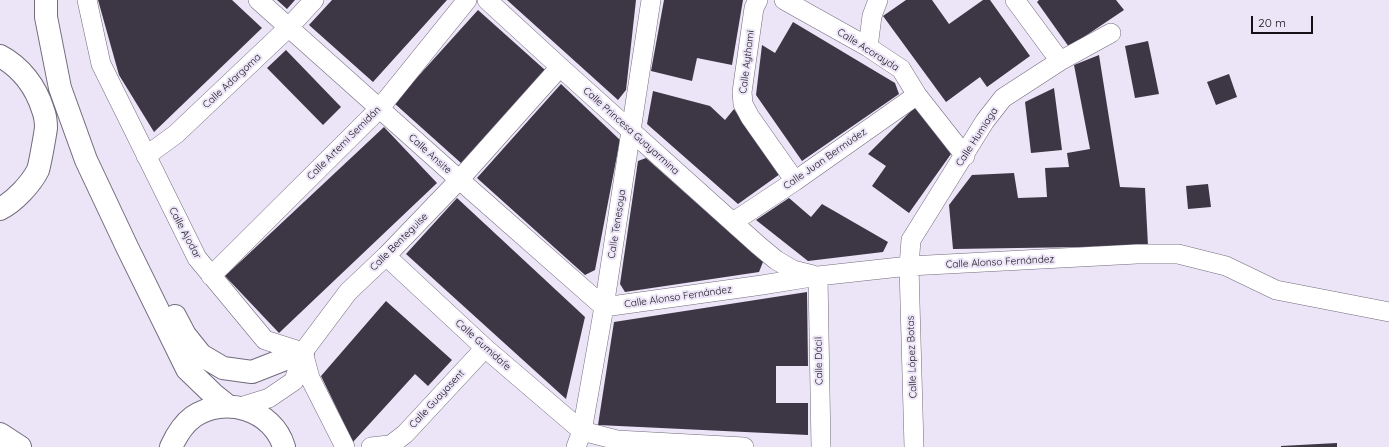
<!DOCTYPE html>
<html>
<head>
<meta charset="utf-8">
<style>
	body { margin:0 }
	#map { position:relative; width:1389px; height:447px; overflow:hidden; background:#ece4f7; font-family:Quicksand,sans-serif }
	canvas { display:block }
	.scale { position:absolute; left:1251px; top:16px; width:62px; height:18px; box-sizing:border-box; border:2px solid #131117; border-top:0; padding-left:5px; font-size:12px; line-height:14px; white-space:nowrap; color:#131117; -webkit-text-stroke:3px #ece4f7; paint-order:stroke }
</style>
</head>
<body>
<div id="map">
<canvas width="1389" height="447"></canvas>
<div class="scale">20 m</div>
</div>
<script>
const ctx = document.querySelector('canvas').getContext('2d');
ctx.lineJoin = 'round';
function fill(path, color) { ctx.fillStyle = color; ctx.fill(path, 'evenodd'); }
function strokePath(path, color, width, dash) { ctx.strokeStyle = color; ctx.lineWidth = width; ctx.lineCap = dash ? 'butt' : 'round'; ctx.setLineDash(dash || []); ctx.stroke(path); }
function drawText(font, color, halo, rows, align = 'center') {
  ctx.font = font + ' Quicksand,sans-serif'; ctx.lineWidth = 4; ctx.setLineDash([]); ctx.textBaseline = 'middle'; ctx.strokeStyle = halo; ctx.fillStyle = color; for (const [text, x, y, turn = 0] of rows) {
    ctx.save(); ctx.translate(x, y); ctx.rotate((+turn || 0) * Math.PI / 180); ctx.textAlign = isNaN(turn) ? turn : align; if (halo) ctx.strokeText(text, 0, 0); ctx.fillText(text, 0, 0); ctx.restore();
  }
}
const building = new Path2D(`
	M98 0H232L262 28 154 132 119 75Z
	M277 0H295L287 9Z
	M332 0H447L373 82 309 25Z
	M507 0H636L626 90 618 100Z
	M664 0H743L732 65 697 58 692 81 651 71Z
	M906 0H932L949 24 983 0H990L1030 56 987 87 980 77 946 102 883 16Z
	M1039 0H1116L1124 10 1069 47 1037 2Z
	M478 10 545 70 461 163 394 103Z
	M793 22 895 83 899 94 802 161 756 95 762 45 775 53Z
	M1148 41 1159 94 1135 98 1125 46Z
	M286 50 341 107 323 125 267 68Z
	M1099 55 1120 187 1145 188 1148 246 953 249 949 205 972 175 1014 173 1018 198 1047 197 1045 168 1069 167 1067 153 1090 149 1074 65Z
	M1229 74 1237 97 1216 105 1207 82Z
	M561 84 620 140 595 270 585 275 477 178Z
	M1054 88 1062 150 1031 153 1025 102Z
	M653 91 710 106 725 120 734 109 780 174 738 204 647 124Z
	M916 106 951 154 909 213 872 186 886 166 868 154Z
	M384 127 437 183 279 333 225 276Z
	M646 158 763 262 759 272 625 292 620 284 638 161Z
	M1208 184 1211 207 1188 209 1186 186Z
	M457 198 585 317 566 399 406 254Z
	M789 198 811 217 822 204 888 242 883 252 808 261 756 220Z
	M807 292 808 366H776V403H808V435L598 425 614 322Z
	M386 301 452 360 428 386 415 374 353 442 321 376Z
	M1337 443V447H1281V446Z`);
const street = new Path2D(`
	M87 0 101 64 197 258 265 340 303 352 310 378 345 447
	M258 0 454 175 604 307 762 285 818 276 909 266 1137 254H1178L1226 266 1276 290 1389 312
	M487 0 560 67 758 245 776 260 793 270 813 275
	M758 0 754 8 742 92 743 104 750 117 795 181
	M784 0 868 47 901 69 917 95 965 156
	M1015 0 1060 61
	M868 47 872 16 878 0
	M146 156 176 134 289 27 314 0
	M733 222 795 181 917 95
	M386 256 485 348 582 431 617 440 744 447
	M211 276 379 109 467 0
	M818 276 821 447
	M240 407 269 398 294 381 303 352 348 292 386 256 459 180 560 67
	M371 447 389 445
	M388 447 405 434 485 348
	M576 447 582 431 604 307 651 0
	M914 447 909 266 911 240 985 121 1003 98 1060 61 1111 33`);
const secondary = new Path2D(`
	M0 434 20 447
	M171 447C176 436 182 425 193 417 224 395 273 409 284 447`);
const highway = new Path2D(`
	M46 0V17L60 88 86 160 127 247 187 369 213 394 228 406
	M0 56C21 67 36 87 43 110 45 115 46 122 46 128 45 135 40 164 38 170 31 184 14 202 0 209
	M175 316 185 335 201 355 223 368 252 372 303 352`);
const streetNames = [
	["Calle Acorayda",868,50,32],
	["Calle Aythami",747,62,-83],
	["Calle Adargoma",232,81,-43],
	["Calle Princesa Guayarmina",631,131,42],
	["Calle Humiaga",977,137,-57],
	["Calle Artemi Semidán",344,143,-45],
	["Calle Ansite",430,154,42],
	["Calle Juan Bermúdez",825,159,-35],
	["Calle Tenesoya",617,224,-81],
	["Calle Ajodar",185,233,62],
	["Calle Benteguise",399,242,-45],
	["Calle Alonso Fernández",1000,262,-3],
	["Calle Alonso Fernández",678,297,-8],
	["Calle Gumidafe",483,345,42],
	["Calle López Botas",912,357,-92],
	["Calle Dácil",819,361,-91],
	["Calle Guayasent",437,399,-47]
];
fill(building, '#3d3645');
strokePath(street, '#726b7c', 20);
strokePath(secondary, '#726b7c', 24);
strokePath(highway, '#726b7c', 24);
strokePath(street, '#fff', 19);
strokePath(secondary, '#fff', 22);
strokePath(highway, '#fff', 22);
drawText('10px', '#131117', '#ece4f7', streetNames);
</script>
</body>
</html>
